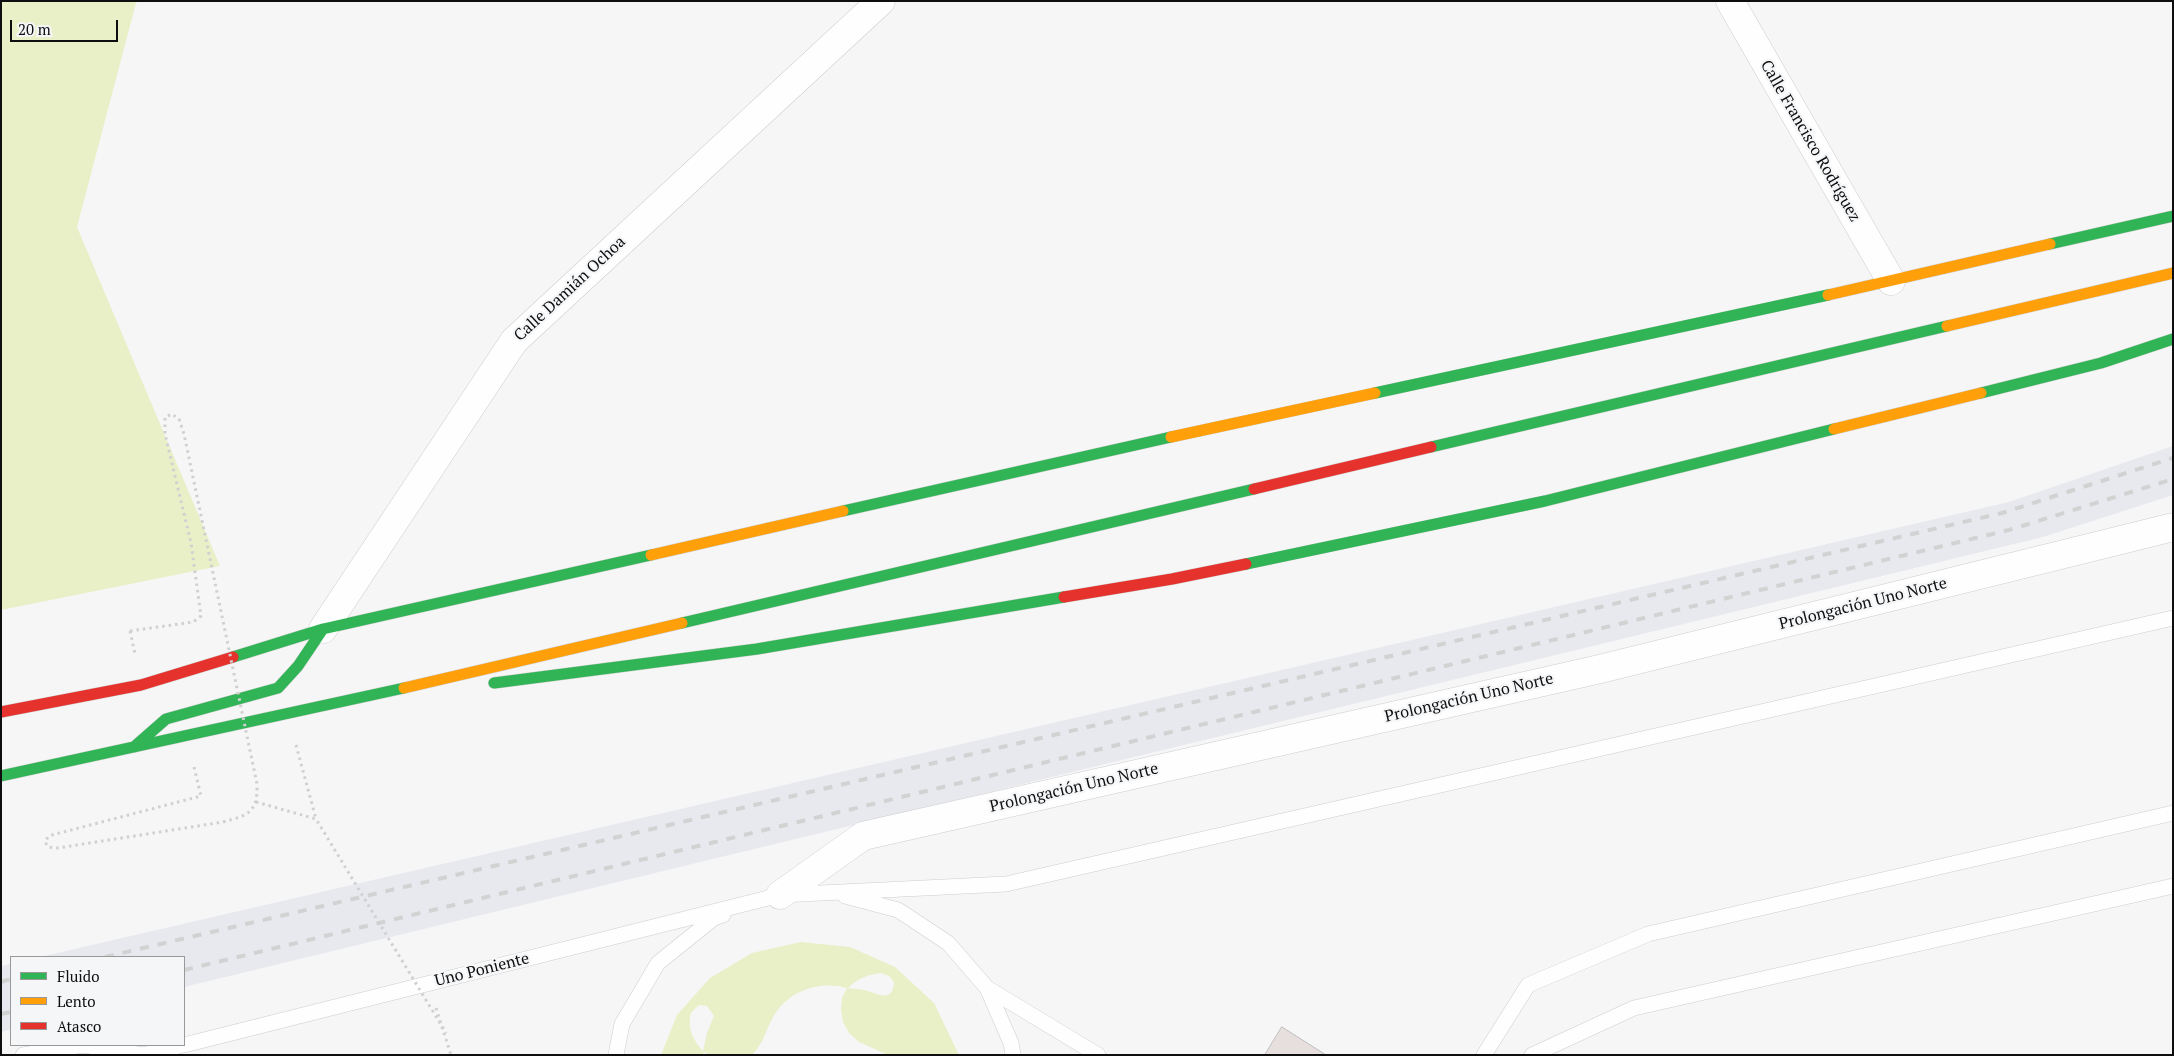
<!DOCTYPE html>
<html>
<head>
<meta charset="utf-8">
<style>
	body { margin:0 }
	#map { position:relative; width:2174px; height:1056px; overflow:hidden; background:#f6f6f7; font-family:"PT Serif",serif }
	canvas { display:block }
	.frame { position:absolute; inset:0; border:2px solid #0e0e0e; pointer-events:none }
	.legend { position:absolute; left:10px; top:956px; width:175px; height:90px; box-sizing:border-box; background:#f5f6f8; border:1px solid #99999a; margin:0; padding:6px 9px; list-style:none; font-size:15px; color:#0e0e0e }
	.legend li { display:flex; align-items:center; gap:10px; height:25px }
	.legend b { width:25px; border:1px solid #99999a }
	.scale { position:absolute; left:10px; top:20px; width:108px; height:22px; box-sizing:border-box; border:2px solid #0e0e0e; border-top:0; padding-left:6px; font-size:15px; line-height:18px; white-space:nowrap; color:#0e0e0e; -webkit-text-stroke:4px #f5f6f8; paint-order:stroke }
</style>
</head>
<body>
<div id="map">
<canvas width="2174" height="1056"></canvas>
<div class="frame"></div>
<ul class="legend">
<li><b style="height:6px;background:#30b455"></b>Fluido</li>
<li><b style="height:6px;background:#ff9f0a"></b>Lento</li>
<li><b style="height:6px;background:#e5322d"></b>Atasco</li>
</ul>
<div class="scale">20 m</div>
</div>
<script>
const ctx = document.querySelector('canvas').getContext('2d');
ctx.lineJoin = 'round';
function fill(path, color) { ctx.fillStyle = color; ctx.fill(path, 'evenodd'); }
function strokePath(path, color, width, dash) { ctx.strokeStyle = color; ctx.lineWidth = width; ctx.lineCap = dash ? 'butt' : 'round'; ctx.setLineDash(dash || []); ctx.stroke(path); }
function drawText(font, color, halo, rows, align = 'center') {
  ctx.font = font + ' "PT Serif",serif'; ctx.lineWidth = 4.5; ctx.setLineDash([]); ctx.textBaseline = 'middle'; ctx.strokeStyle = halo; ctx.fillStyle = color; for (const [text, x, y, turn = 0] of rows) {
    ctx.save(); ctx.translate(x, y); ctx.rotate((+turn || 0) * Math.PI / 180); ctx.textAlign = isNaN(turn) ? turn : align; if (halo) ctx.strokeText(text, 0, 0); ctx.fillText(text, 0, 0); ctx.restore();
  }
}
const built = new Path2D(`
	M2173 446V495L2043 537 184 987V957H40L2009 502Z
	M11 964V1029L1 1032V966Z`);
const green = new Path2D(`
	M1 1H138L136 3 77 227 220 566 1 610Z
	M801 942 850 947 895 967 934 1003 959 1055H888L859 1042 849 1033 843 1022 841 1010 842 998 847 988C822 981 793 989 777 1011 766 1026 766 1041 752 1055H708L704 1052 703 1055H661L677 1015 710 978 752 953ZM881 973 889 976 894 982C893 1002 880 995 868 991 862 989 854 989 848 988 858 978 867 975 881 973ZM699 1005 707 1006 714 1016 707 1033 703 1051C693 1040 687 1028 691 1013Z`);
const building = new Path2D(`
	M1282 1027 1326 1055H1265Z`);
const path = new Path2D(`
	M130 631 135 654
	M296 745 316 819
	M194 767 201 796
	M436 1008 451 1055`);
const lane = new Path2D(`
	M845 896 898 910 948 943 987 988 1011 1043 1013 1055
	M987 988 1098 1055
	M184 1045 780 895 1006 884 2173 618
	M23 1055 83 1045 143 1055 183 1045
	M616 1055 622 1024 658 963 714 918 723 915
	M1484 1055 1528 985 1648 934 2173 813
	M1532 1055 1634 1008 2173 886`);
const street = new Path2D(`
	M1730 1 1891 281
	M323 629 514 341 881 1
	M780 895 863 836 1600 669 2173 527`);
const fast = new Path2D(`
	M2050 244 2173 216
	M1375 393 1828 295
	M1981 393 2101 363 2173 339
	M1431 447 1947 326
	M843 511 1171 437
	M1246 564 1545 501 1834 429
	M682 623 1254 489
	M233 657 323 629 651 555
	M494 683 757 649 1064 597
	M134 747 166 719 278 688 298 666 323 629
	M1 776 404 688`);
const slow = new Path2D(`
	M1828 295 2050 244
	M1947 326 2173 273
	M1834 429 1981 393
	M1171 437 1375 393
	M651 555 843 511
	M404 688 682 623`);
const jam = new Path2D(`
	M1254 489 1431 447
	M1064 597 1172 579 1246 564
	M1 712 141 685 233 657`);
const rail = new Path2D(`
	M105 957 2002 513 2173 458
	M184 970 2009 530 2173 479
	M1 982 11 979
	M1 1014 11 1012`);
const pathBridge = new Path2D(`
	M130 631 193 622 201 616 191 543 165 434V417L172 414 179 419 184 434 257 784C258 813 248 815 223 822L58 848 48 847 45 842 48 837 52 835 201 796
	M256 802 316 819 446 1033`);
const streetNames = [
	["Calle Francisco Rodríguez",1810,141,60],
	["Calle Damián Ochoa",570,289,-43],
	["Prolongación Uno Norte",1863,604,-14],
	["Prolongación Uno Norte",1469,698,-13],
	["Prolongación Uno Norte",1074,788,-13],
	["Uno Poniente",482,970,-14]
];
fill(built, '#e7e9ef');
fill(green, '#e9f0c8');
fill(building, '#e7dfdd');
strokePath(building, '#bdbdbe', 1);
strokePath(lane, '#cdcdce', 16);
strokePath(street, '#cdcdce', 29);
strokePath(fast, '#d0d0d0', 12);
strokePath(slow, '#d0d0d0', 12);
strokePath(jam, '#d0d0d0', 12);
strokePath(path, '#d0d0d1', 3, [2.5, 4]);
strokePath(lane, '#fefefe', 15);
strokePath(street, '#fefefe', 28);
strokePath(fast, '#30b455', 11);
strokePath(slow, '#ff9f0a', 11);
strokePath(jam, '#e5322d', 11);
strokePath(rail, '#d1d2d2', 4, [9, 9]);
strokePath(pathBridge, '#d0d0d1', 3, [2.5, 4]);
drawText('16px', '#0e0e0e', '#f5f6f8', streetNames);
</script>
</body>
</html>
